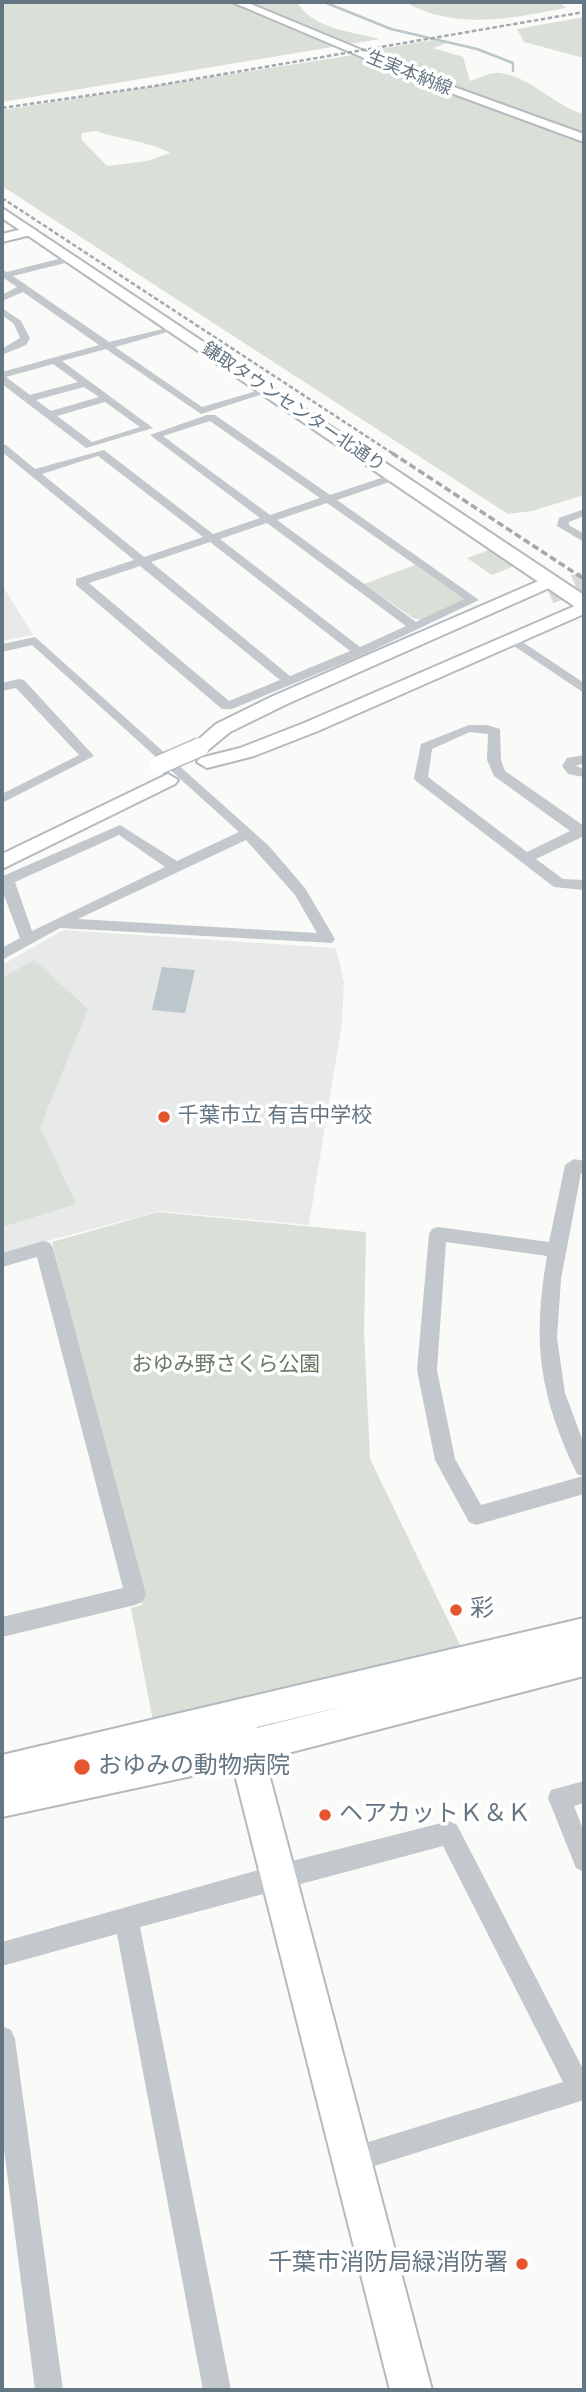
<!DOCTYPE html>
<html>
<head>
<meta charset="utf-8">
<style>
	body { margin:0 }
	#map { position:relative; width:586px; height:2392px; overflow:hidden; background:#fafaf8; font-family:Roboto,sans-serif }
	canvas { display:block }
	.frame { position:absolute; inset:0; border:4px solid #657683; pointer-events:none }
</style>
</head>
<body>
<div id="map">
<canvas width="586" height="2392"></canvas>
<div class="frame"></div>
</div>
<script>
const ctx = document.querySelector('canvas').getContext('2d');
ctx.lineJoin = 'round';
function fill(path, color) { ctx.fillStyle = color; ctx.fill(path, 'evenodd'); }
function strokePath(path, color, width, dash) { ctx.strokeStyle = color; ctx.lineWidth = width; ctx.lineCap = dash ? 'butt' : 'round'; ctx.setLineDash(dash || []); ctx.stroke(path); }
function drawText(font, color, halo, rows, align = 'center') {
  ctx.font = font + ' Roboto,"Noto Sans JP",sans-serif'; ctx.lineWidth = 7; ctx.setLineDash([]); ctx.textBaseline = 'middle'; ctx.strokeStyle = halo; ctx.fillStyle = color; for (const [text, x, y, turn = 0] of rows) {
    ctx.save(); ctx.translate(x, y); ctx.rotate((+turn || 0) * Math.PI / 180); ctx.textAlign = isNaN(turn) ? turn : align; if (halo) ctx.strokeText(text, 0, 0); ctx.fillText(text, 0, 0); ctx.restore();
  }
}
const built = new Path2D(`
	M2 585 33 635 2 641Z
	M63 930 336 948 344 982 342 1023 309 1225 160 1211 2 1253V965Z`);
const green = new Path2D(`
	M2 2H297C312 29 353 32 380 39L2 102Z
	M405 2H558L566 8C512 18 455 31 405 2Z
	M584 17V58L524 42 517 29Z
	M433 40 447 43 433 48 463 57 470 81C479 78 492 71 501 73 533 78 554 106 584 114V134L531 117 368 51Z
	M353 55 472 103 584 142V495L532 511 508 514 2 186V110ZM96 131C119 139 151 142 170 153L147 161 107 166 81 139 82 133Z
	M489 550 514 566 492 575 467 558Z
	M415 565 463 598V602L421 620 413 618 364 584Z
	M34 960 88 1009 40 1127 76 1204 2 1227V978Z
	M158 1212 366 1232 364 1331 370 1459 463 1651 154 1726 131 1608 142 1605 52 1242Z`);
const water = new Path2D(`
	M162 967 195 970 185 1013 152 1010Z`);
const stream = new Path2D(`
	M324 2 391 29 477 49 513 63V71`);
const secondaryTunnel = new Path2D(`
	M550 595 584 580`);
const street = new Path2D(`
	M70 256 73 261 13 276 109 342 175 326V330L115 347 202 407 267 388 272 391 201 414 106 349 62 361 153 428 86 448 2 384V372L99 345 23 292 2 301V295L17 287 2 277V270L7 272ZM53 364 78 382 30 395 6 377ZM84 387 99 397 51 411 36 400ZM105 402 140 427 92 442 57 416Z
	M2 308 21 321 30 338 26 345 2 355V349L20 338 14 324 2 315Z
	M207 415H215L330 495 390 475H398V479L337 500 479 600 363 655 232 709H222L76 585V579L134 560 2 452V444L6 445 35 469 104 450 213 534 260 518 150 435ZM210 421 320 498 270 515 163 436ZM98 456 203 537 144 557 42 474ZM327 503 464 599 416 622 277 520ZM267 523 406 626 360 647 220 539ZM210 542 350 651 290 676 151 562ZM140 566 280 680 229 701 89 583Z
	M584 509V516L569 522V525L584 534V542L557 526 559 518Z
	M35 637 269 846 305 888 335 939 332 943 60 928 2 960V948L20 938 2 890 3 876 120 825 177 861 239 832 32 645 2 652V644ZM119 835 165 867 32 931 15 882ZM246 840 295 895 317 933 78 919Z
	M518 639 584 683V693L514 646V640Z
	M19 679 24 680 94 756 2 803V794L79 755 16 688 2 691V683Z
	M469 725H487L500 729 501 760 505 771 584 826V836L536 859 563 879 584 880V890L554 887 416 781 414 778 421 744ZM470 732 488 734 487 760 494 776 570 831 527 852 428 777 432 749Z
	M584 755V763L576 766 584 769V777L568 774 562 766 567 758Z
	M574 1159 584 1161V1173H581L561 1279 557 1338 565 1393 584 1444V1494L476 1525 469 1522 435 1460 417 1370 429 1234 432 1229 438 1227 549 1242 565 1165ZM446 1242 547 1256C532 1342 539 1395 577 1474L583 1476 481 1505 455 1459 437 1370Z
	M44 1241 50 1243 53 1248 146 1595 142 1602 135 1605 2 1637V1617L123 1588 37 1257 2 1267V1253Z
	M584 1781V1803L574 1806 584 1832V1872L576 1868 548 1798 551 1790Z
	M449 1821 457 1825 584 2071V2100L352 2173 343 2169 339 2160 343 2151 352 2147 563 2082 443 1846 140 1927 231 2390H203L117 1934 2 1966V1942L280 1864Z
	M2 2026 11 2030 15 2039 63 2390H35L2 2134Z`);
const secondary = new Path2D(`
	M30 227 37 231 35 234 2 242V234Z
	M550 576 559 581 556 585 287 704 230 732 207 751H193L190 747 216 724 273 696Z
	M584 602V614L318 731 254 756 207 768 197 762 200 758 240 748 304 723Z
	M168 774 178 780 175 784 2 869V854Z
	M584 1618V1676L265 1759 432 2390H390L233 1767 2 1817V1755ZM349 1705 257 1728V1727Z`);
const primary = new Path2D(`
	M232 2H246L429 78 584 134V142L421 82Z
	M2 208 584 595V610L577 608 2 218Z`);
const railFar1 = new Path2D(`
	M2 108 154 86 584 12
	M2 198 395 455`);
const rail = new Path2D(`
	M392 453 584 579`);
const secondaryBridge = new Path2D(`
	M159 765 200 747`);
const markers = [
	[164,1117,7,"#e4572e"],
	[456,1610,7,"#e4572e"],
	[82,1767,9,"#e4572e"],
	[325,1815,7,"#e4572e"],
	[522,2264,7,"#e4572e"]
];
const farStreetnames = [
	["生実本納線",409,74,22],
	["鎌取タウンセンター北通り",293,408,34]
];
const poiNames = [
	["千葉市立 有吉中学校",178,1117]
];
const parkNames = [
	["おゆみ野さくら公園",226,1366]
];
const nearPoinames = [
	["彩",470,1610],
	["おゆみの動物病院",98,1767],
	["ヘアカットＫ＆Ｋ",339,1815],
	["千葉市消防局緑消防署",508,2264,"right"]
];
fill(built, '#e8e9e9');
fill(green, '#dadfd7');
fill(water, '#bbc7cb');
strokePath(stream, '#bbc7cb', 2.5);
strokePath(secondaryTunnel, '#d5d9db', 18, [18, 9]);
strokePath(secondary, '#b3babf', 4);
strokePath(primary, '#b5babe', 4);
fill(street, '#c3c8cc');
fill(secondary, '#fff');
fill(primary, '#fff');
strokePath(railFar1, '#a2aab0', 2.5, [4.5, 2.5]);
strokePath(rail, '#a2aab0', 3.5, [7, 3.5]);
strokePath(secondaryBridge, '#b3babf', 21, []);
strokePath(secondaryBridge, '#fff', 18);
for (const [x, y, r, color] of markers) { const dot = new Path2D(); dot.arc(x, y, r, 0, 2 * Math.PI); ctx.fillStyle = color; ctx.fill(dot); strokePath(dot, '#fff', 2.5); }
drawText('18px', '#657683', '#fff', farStreetnames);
drawText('21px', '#657683', '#fff', poiNames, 'left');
drawText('21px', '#687a64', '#fff', parkNames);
drawText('24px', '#657683', '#fff', nearPoinames, 'left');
</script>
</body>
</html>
